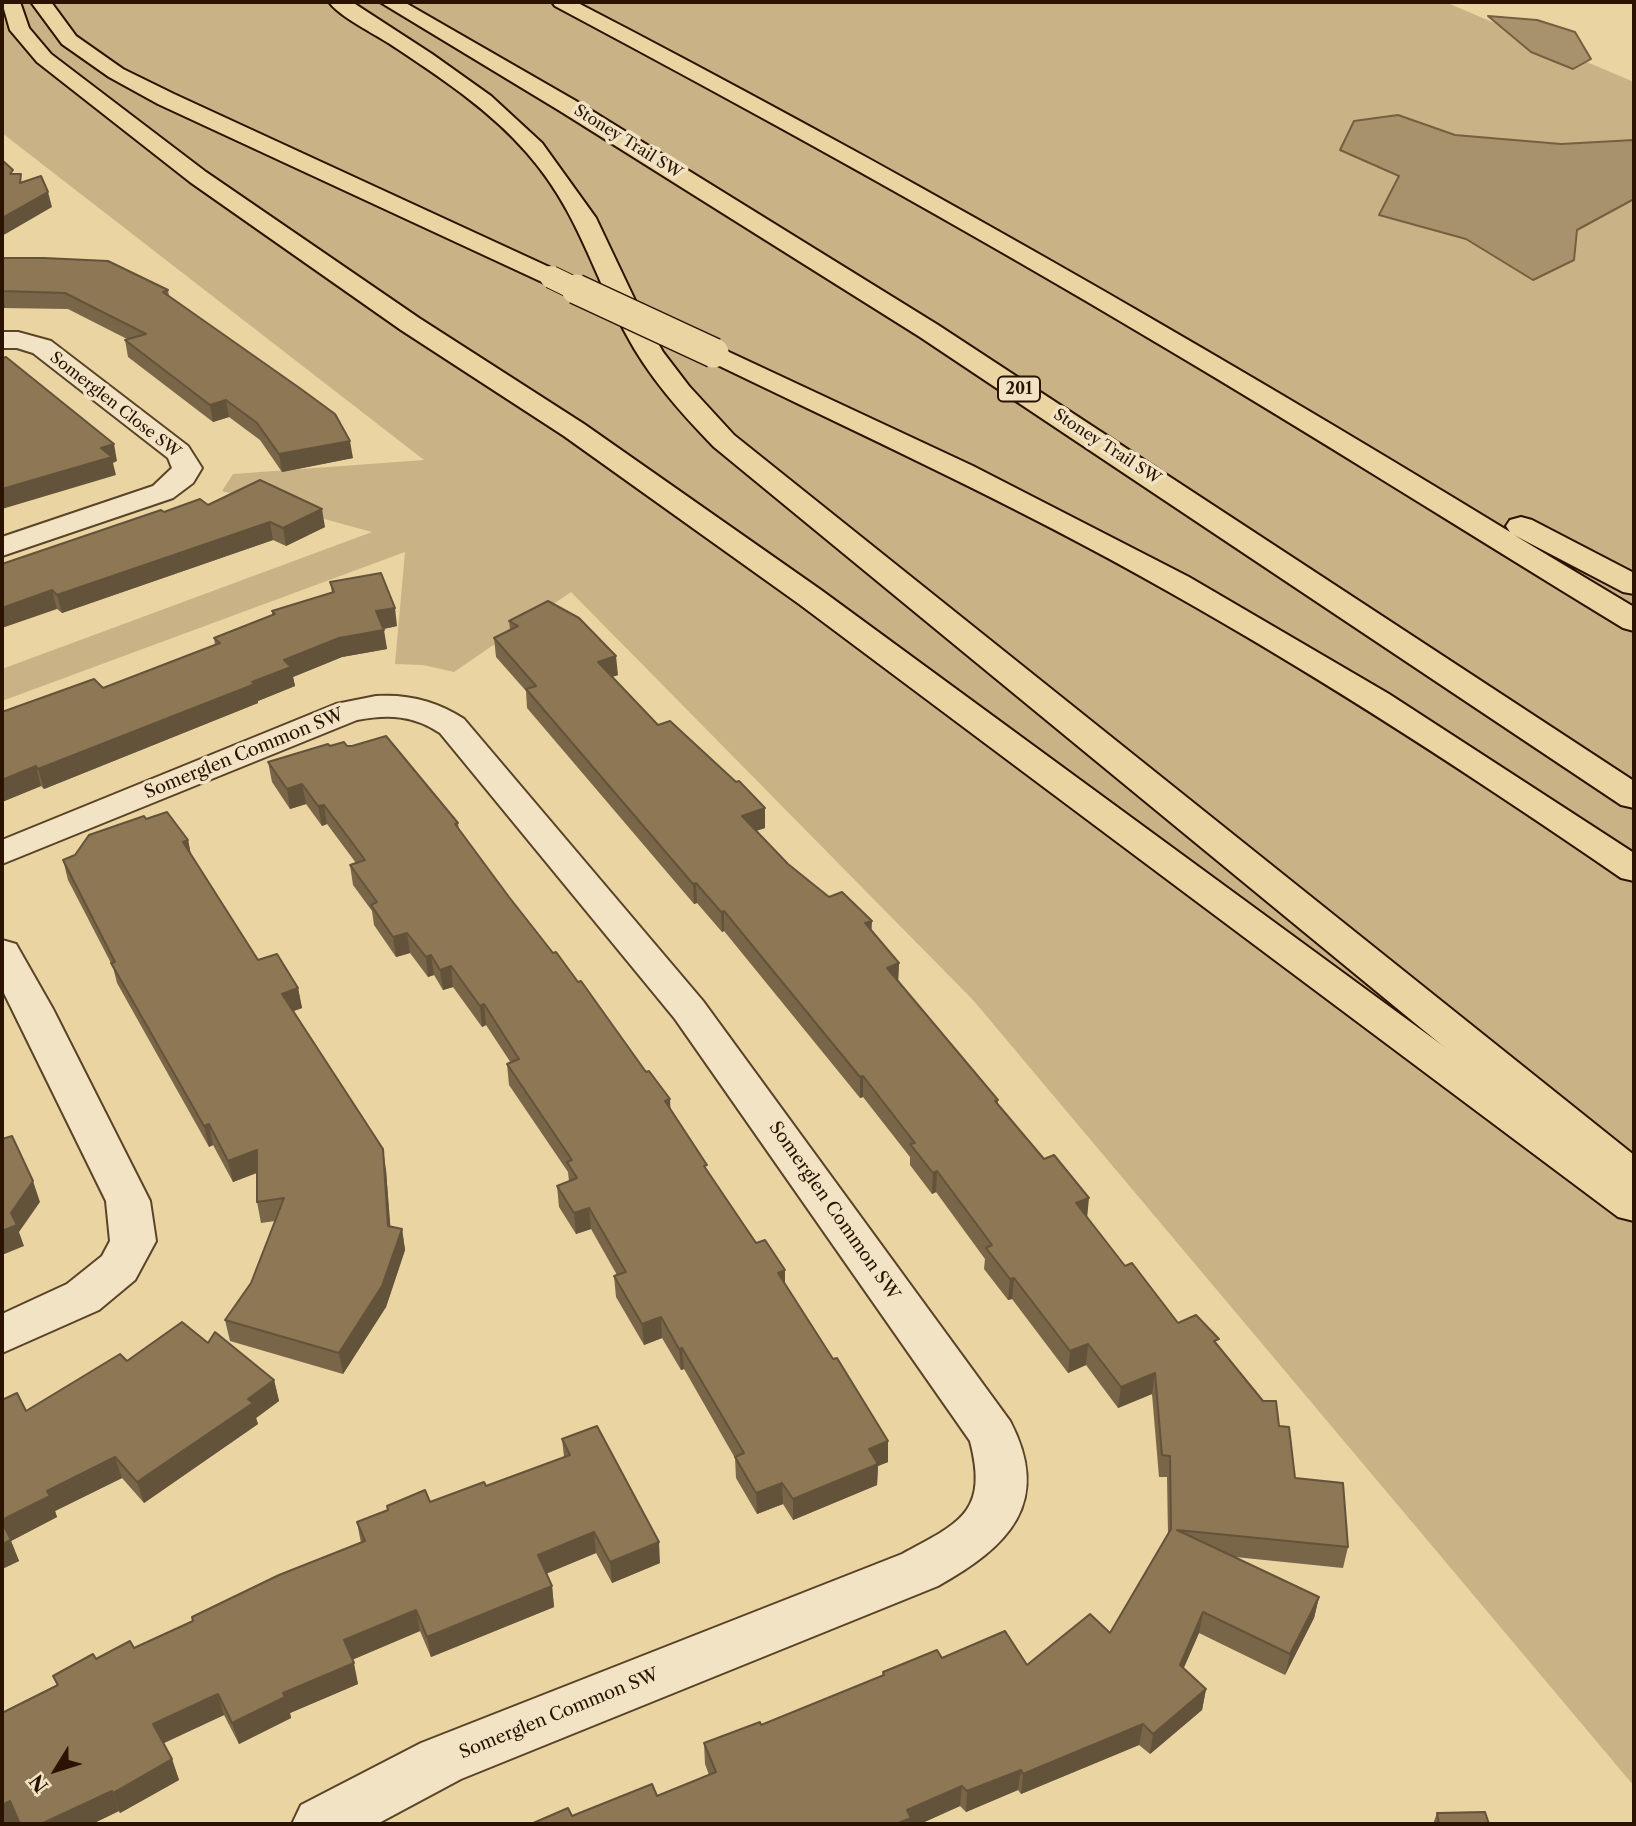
<!DOCTYPE html>
<html>
<head>
<meta charset="utf-8">
<style>
	body { margin:0 }
	#map { position:relative; width:1636px; height:1826px; overflow:hidden; background:#e9d4a2; font-family:"Libre Caslon Text",serif }
	canvas { display:block }
	.frame { position:absolute; inset:0; border:4px solid #2a1300; pointer-events:none }
	.north { position:absolute; left:21px; top:1735px; width:70px; height:70px; -webkit-text-stroke:5px #f1e3c3; paint-order:stroke; rotate:232deg; font-size:19px; font-weight:700; line-height:28px; text-align:center; color:#2a1300 }
	.north::after { content:''; display:block; margin:auto; width:24px; height:32px; background:#2a1300; clip-path:polygon(50% 0,100% 100%,50% 72%,0 100%) }
</style>
</head>
<body>
<div id="map">
<canvas width="1636" height="1826"></canvas>
<div class="frame"></div>
<div class="north">N</div>
</div>
<script>
const ctx = document.querySelector('canvas').getContext('2d');
ctx.lineJoin = 'round';
function fill(path, color) { ctx.fillStyle = color; ctx.fill(path, 'evenodd'); }
function strokePath(path, color, width, dash) { ctx.strokeStyle = color; ctx.lineWidth = width; ctx.lineCap = dash ? 'butt' : 'round'; ctx.setLineDash(dash || []); ctx.stroke(path); }
function drawText(font, color, halo, rows, align = 'center') {
  ctx.font = font + ' "Libre Caslon Text",serif'; ctx.lineWidth = 7; ctx.setLineDash([]); ctx.textBaseline = 'middle'; ctx.strokeStyle = halo; ctx.fillStyle = color; for (const [text, x, y, turn = 0] of rows) {
    ctx.save(); ctx.translate(x, y); ctx.rotate((+turn || 0) * Math.PI / 180); ctx.textAlign = isNaN(turn) ? turn : align; if (halo) ctx.strokeText(text, 0, 0); ctx.fillText(text, 0, 0); ctx.restore();
  }
}
const green = new Path2D(`
	M2 2H1445L1634 82V1786L973 1000 571 592 454 672 423 665 395 664 405 552 2 701V669L372 532 222 491 233 474 424 460 2 133Z`);
const water = new Path2D(`
	M1488 16 1537 20 1575 32 1591 59 1573 69 1531 52Z
	M1398 115 1455 135 1561 144 1634 140V199L1577 230 1574 260 1533 280 1466 239 1379 215 1399 176 1340 150 1354 121Z`);
const minor = new Path2D(`
	M2 332H18L51 341 188 446 202 468 193 483 173 498 2 556V537L153 486 172 468 168 458 33 353 17 348H2Z
	M376 696C408 694 437 701 464 719L703 1001 1010 1421C1053 1503 1008 1547 938 1586L461 1779 377 1824H292L301 1805 421 1743 902 1554C959 1523 989 1513 970 1441L675 1019 440 733C413 715 388 714 357 720L2 864V840L336 704Z
	M2 940 16 944 53 1009 150 1201 156 1241 135 1280 99 1310 2 1353V1314L67 1284 102 1256 110 1241 106 1201 2 989Z`);
const major = new Path2D(`
	M2 2H20L29 28 51 54 206 172 419 318 584 424 821 590 1446 1048 1634 1182V1221L1618 1217 799 604 564 436 401 330 190 182 37 62 10 30Z`);
const highway = new Path2D(`
	M31 2H51L76 36 123 69 174 94 560 272 564 277 560 282 551 285 542 282 158 104 109 77 62 44Z
	M329 2H352L432 54 491 96 542 143 596 218 642 315 663 352 689 386 734 435 1634 1155V1195L1618 1190 714 447C681 413 648 376 626 334 591 270 578 211 527 153 489 109 438 76 390 44 373 33 340 17 329 2Z
	M380 2H404L576 101 938 325 1634 781V808L1621 805 920 337 560 111Z
	M552 2H576C894 167 1204 345 1510 532L1506 526 1510 520 1521 517 1532 520 1634 573V594L1623 592 1514 535 1634 607V631L1623 628C1467 533 1313 435 1157 343 959 225 758 114 555 6Z
	M714 345 973 466 1189 577 1389 694 1634 853V881L1621 878C1474 777 1324 679 1169 592 1018 506 860 434 705 359L701 353 705 347Z`);
const highwayBridgeFar1 = new Path2D(`
	M551 277 580 291`);
const highwayBridge = new Path2D(`
	M576 289 714 353`);
const wall = new Path2D(`
	M2 258 168 290 169 296 353 458 282 472 260 440 229 417 213 422 128 357 125 340 127 339 68 309 2 308Z
	M208 505 325 527 286 546 273 540 62 613 2 564 164 512Z
	M330 582 397 626 383 629 387 649 342 657 293 677 295 686 258 701V703L44 789 41 786 2 802V712L103 688 215 645 214 638 272 615V611L332 593Z
	M509 621 618 675 612 677 658 725 765 828 756 831 788 864 872 931 899 963 898 982 998 1100V1104L1125 1266 1178 1323 1217 1346 1279 1426 1295 1478 1348 1547 1343 1568 1235 1557 1319 1597 1314 1618 1285 1675 1199 1633 1183 1669 1206 1689 1202 1710 1150 1754 1139 1745 1021 1794 1018 1790 966 1812 960 1806 920 1824H531L572 1816 657 1796 709 1775 705 1764 704 1743 761 1725 882 1676 883 1672 942 1658 1027 1665 1110 1633 1168 1535 1167 1477H1159L1152 1394 1118 1408 1086 1365 1068 1373 1012 1299 1008 1300 984 1269 985 1259 936 1192 932 1194 910 1165V1157L863 1097 860 1098 724 931 722 932 697 903 694 904 527 708 526 691 496 657 494 638 510 630Z
	M330 746H347L458 823 459 830 509 897 646 1072 670 1099V1109L708 1172 785 1284 888 1462 878 1466 877 1485 793 1520 783 1504 757 1514 736 1478 735 1458 684 1369 681 1370 662 1338 644 1345 616 1297 614 1276 617 1275 591 1229 576 1234 559 1207 557 1186 569 1181 568 1172 509 1085 507 1064 511 1063 486 1025 482 1027 453 987 443 990 434 975 428 977 410 953 396 957 374 925 372 911 353 885 350 865 356 863 327 824 322 826 306 804 290 809 272 782 268 762Z
	M146 819 188 840 191 855 258 960 298 988 302 1008 293 1011 386 1170 390 1227 402 1229 405 1250 386 1307 343 1374 230 1341 225 1320 251 1283 275 1221 261 1223 257 1202V1173L233 1182 213 1145 209 1147 117 983 113 967 68 880 63 860 75 855Z
	M208 1343 274 1380 279 1401 256 1418 258 1424 144 1503 122 1478 55 1511 57 1517 11 1541 19 1561 2 1569V1400L26 1411 127 1361Z
	M562 1439 660 1563 612 1583 596 1553 546 1574 552 1586 554 1607 431 1657 420 1631 352 1660 358 1684 290 1713 291 1718 239 1744 224 1715 163 1743 172 1759 179 1780 120 1813 119 1811 92 1824H20L19 1822 13 1824H2L57 1686 53 1676 96 1659 134 1648 361 1543 357 1522 387 1510V1506L430 1502 486 1486 564 1457Z
	M1437 1813 1489 1824H1433Z`);
const shadedWall = new Path2D(`
	M48 192 52 207 2 236V218Z
	M2 292 5 307 2 308Z
	M226 400 229 417 213 422 210 405Z
	M350 441 353 458 282 472 279 454Z
	M114 444 117 461 113 463 116 475 2 509V489L101 448Z
	M322 509 325 527 286 546 283 528Z
	M270 522 273 540 62 613 57 595Z
	M52 590 57 609 2 628V608Z
	M395 608 397 626 379 630 376 611Z
	M384 630 387 649 342 657 293 677 295 686 258 701V703L44 789 38 769 252 682 284 660 339 638Z
	M616 656 618 675 599 681 598 662Z
	M36 766 41 786 2 802V780Z
	M302 784 306 804 290 809 287 789Z
	M324 805 327 824 322 826 318 806Z
	M765 808V828L742 835V816Z
	M188 840 192 860 183 842Z
	M696 883 697 903 694 904 693 884Z
	M724 911V931L722 932 721 912Z
	M872 921 871 941 865 923Z
	M407 933 410 953 396 957 393 937Z
	M431 955 434 975 428 977 426 957Z
	M899 963 898 983 887 968Z
	M451 966 453 987 443 990 440 970Z
	M298 988 302 1008 286 1014 282 994Z
	M484 1004 486 1025 482 1027 480 1006Z
	M863 1076V1097L860 1098V1077Z
	M670 1099 671 1120 665 1101Z
	M209 1124 213 1145 209 1147 204 1126Z
	M383 1149 386 1170 392 1247 388 1226Z
	M257 1150 261 1171 233 1182 228 1161Z
	M937 1171 936 1192 932 1194 933 1173Z
	M33 1181 40 1202 19 1232 24 1246 2 1255V1231L11 1213Z
	M1089 1198 1087 1219 1076 1203Z
	M589 1208 591 1229 576 1234 574 1213Z
	M402 1229 405 1250 386 1307 343 1374 339 1353Z
	M785 1270V1291L778 1273Z
	M1014 1278 1012 1299 1008 1300 1010 1279Z
	M661 1317 662 1338 644 1345 642 1324Z
	M1088 1344 1086 1365 1068 1373 1070 1351Z
	M682 1348 684 1369 681 1370 679 1349Z
	M1155 1373 1152 1394 1118 1408 1121 1387Z
	M274 1380 279 1401 256 1418 258 1424 144 1503 137 1482Z
	M888 1441V1462L878 1466 877 1485 793 1520V1499L869 1449Z
	M115 1457 122 1478 55 1511 57 1517 11 1541 19 1561 2 1569V1520L47 1491Z
	M782 1483 783 1504 757 1514 756 1493Z
	M594 1532 596 1553 540 1576 538 1555Z
	M659 1542 660 1563 612 1583 610 1562Z
	M552 1586 554 1607 431 1657 427 1637Z
	M1319 1597 1314 1618 1285 1675 1290 1654Z
	M416 1610 420 1631 349 1661 344 1640Z
	M1203 1612 1199 1633 1176 1686 1180 1665Z
	M354 1663 358 1684 290 1713 291 1718 239 1744 232 1723 283 1693Z
	M1206 1689 1202 1710 1150 1754 1153 1734Z
	M218 1694 224 1715 160 1745 153 1724Z
	M1143 1724 1139 1745 1021 1794 1023 1774Z
	M172 1759 179 1780 120 1813 113 1793Z
	M1021 1770 1018 1790 966 1812 967 1791Z
	M962 1786 960 1806 920 1824H896L907 1810Z
	M112 1791 119 1811 92 1824H41Z
	M10 1801 19 1822 13 1824H2V1805Z`);
const building = new Path2D(`
	M2 160 13 170 10 174H21L20 183 41 176 48 192 2 218Z
	M2 258H44L108 261 168 290 163 292 301 389 335 414 350 441 279 454 257 423 226 400 210 405 125 340 146 334 65 293 2 291Z
	M6 357 114 444 101 448 112 457 2 489V358Z
	M260 480 322 509 283 528 270 522 57 595 52 590 2 608V564L161 510 164 512 200 499 208 505Z
	M381 573 395 608 376 611 384 630 339 638 284 660 291 667 252 682 255 684 38 769 36 766 2 780V712L94 679 103 688 220 643 214 638 275 614 272 611 334 592 330 582Z
	M548 601 579 618 616 656 598 662 658 725 670 721 736 782 739 781 765 808 742 816 788 864 829 897 842 892 872 921 865 923 899 963 887 968 998 1100 995 1101 1044 1159 1054 1155 1089 1198 1076 1203 1125 1266 1132 1263 1178 1323 1196 1315 1219 1339 1214 1341 1263 1401H1276L1279 1426 1289 1427 1295 1478 1343 1483 1348 1547 1177 1530 1319 1597 1290 1654 1203 1612 1180 1665 1206 1689 1153 1734 1143 1724 1023 1774 1021 1770 967 1791 962 1786 907 1810 911 1818 896 1824H531L568 1808 572 1816 652 1784 657 1796 716 1772 704 1743 760 1722 761 1725 884 1675 883 1672 937 1650 942 1658 1005 1631 1027 1665 1090 1614 1110 1633 1171 1529 1170 1456 1162 1455 1155 1373 1121 1387 1088 1344 1070 1351 1014 1278 1010 1279 986 1248 992 1245 937 1171 933 1173 910 1144 915 1143 863 1076 860 1077 724 911 721 912 696 883 693 884 526 689 536 686 494 638 518 626 509 621Z
	M386 736 458 823 455 824 509 897 553 953 556 952 578 982 581 981 646 1072 649 1071 670 1099 665 1101 707 1165 704 1166 756 1243 765 1240 785 1270 778 1273 833 1359 837 1358 888 1441 869 1449 878 1464 793 1499 782 1483 756 1493 735 1457 744 1453 682 1348 679 1349 661 1317 642 1324 614 1276 626 1272 589 1208 574 1213 557 1186 577 1178 567 1162 572 1160 507 1064 519 1059 484 1004 480 1006 451 966 440 970 431 955 426 957 407 933 393 937 371 905 377 902 350 865 365 860 324 805 318 806 302 784 287 789 268 762 328 744 330 746 344 742 347 746H352Z
	M167 812 188 840 183 842 258 960 277 954 298 988 282 994 383 1149 388 1226 402 1229 382 1286 339 1353 225 1320 251 1283 284 1198 257 1202V1150L228 1161 209 1124 204 1126 111 963 115 962 63 860 75 855 89 835 144 816 146 819Z
	M12 1136 33 1181 11 1213 17 1225 2 1231V1138V1139Z
	M182 1322 208 1343 215 1332 274 1380 248 1399 253 1403 137 1482 115 1457 47 1491 50 1496 2 1520V1400L17 1393 26 1411 120 1354 127 1361Z
	M597 1426 659 1542 610 1562 594 1532 538 1555 552 1586 427 1637 416 1610 344 1640 354 1663 283 1693 285 1697 232 1723 218 1694 153 1724 172 1759 113 1793 112 1791 41 1824H20L10 1801 2 1805V1713L58 1685 53 1676 93 1654 96 1659 130 1641 134 1648 193 1621 192 1617 279 1575 365 1541 357 1522 388 1510 387 1506 425 1490 430 1502 484 1482 486 1486 570 1455 562 1439Z
	M2 1522 11 1540 2 1544Z
	M1485 1812 1489 1824H1439L1437 1813Z`);
const farStreetnames = [
	["Stoney Trail SW",628,142,32],
	["Somerglen Close SW",115,405,38],
	["Stoney Trail SW",1107,447,33]
];
const shields = [
	[1019,389,42]
];
const shieldNames = [
	["201",1019,389]
];
const streetNames = [
	["Somerglen Common SW",244,754,-22],
	["Somerglen Common SW",834,1211,55],
	["Somerglen Common SW",559,1714,-22]
];
fill(green, '#c9b386');
fill(water, '#a8926b');
strokePath(water, '#765f40', 2);
strokePath(minor, '#5a4328', 4);
strokePath(major, '#2a1300', 4);
strokePath(highway, '#2a1300', 4);
fill(minor, '#f1e3c3');
fill(major, '#e9d4a2');
fill(highway, '#e9d4a2');
strokePath(highwayBridgeFar1, '#2a1300', 24, []);
strokePath(highwayBridge, '#2a1300', 32, []);
strokePath(highwayBridgeFar1, '#e9d4a2', 22);
strokePath(highwayBridge, '#e9d4a2', 29);
fill(wall, '#796648');
fill(shadedWall, '#63533b');
fill(building, '#8d7754');
strokePath(building, '#63533b', 2);
drawText('16px', '#2a1300', '#f1e3c3', farStreetnames);
for (const [x, y, w] of shields) { const box = new Path2D(); box.roundRect(x - w / 2, y - 12.5, w, 25, 5); ctx.fillStyle = '#f1e3c3'; ctx.fill(box); strokePath(box, '#2a1300', 2); }
drawText('bold 16px', '#2a1300', null, shieldNames);
drawText('18px', '#2a1300', '#f1e3c3', streetNames);
</script>
</body>
</html>
